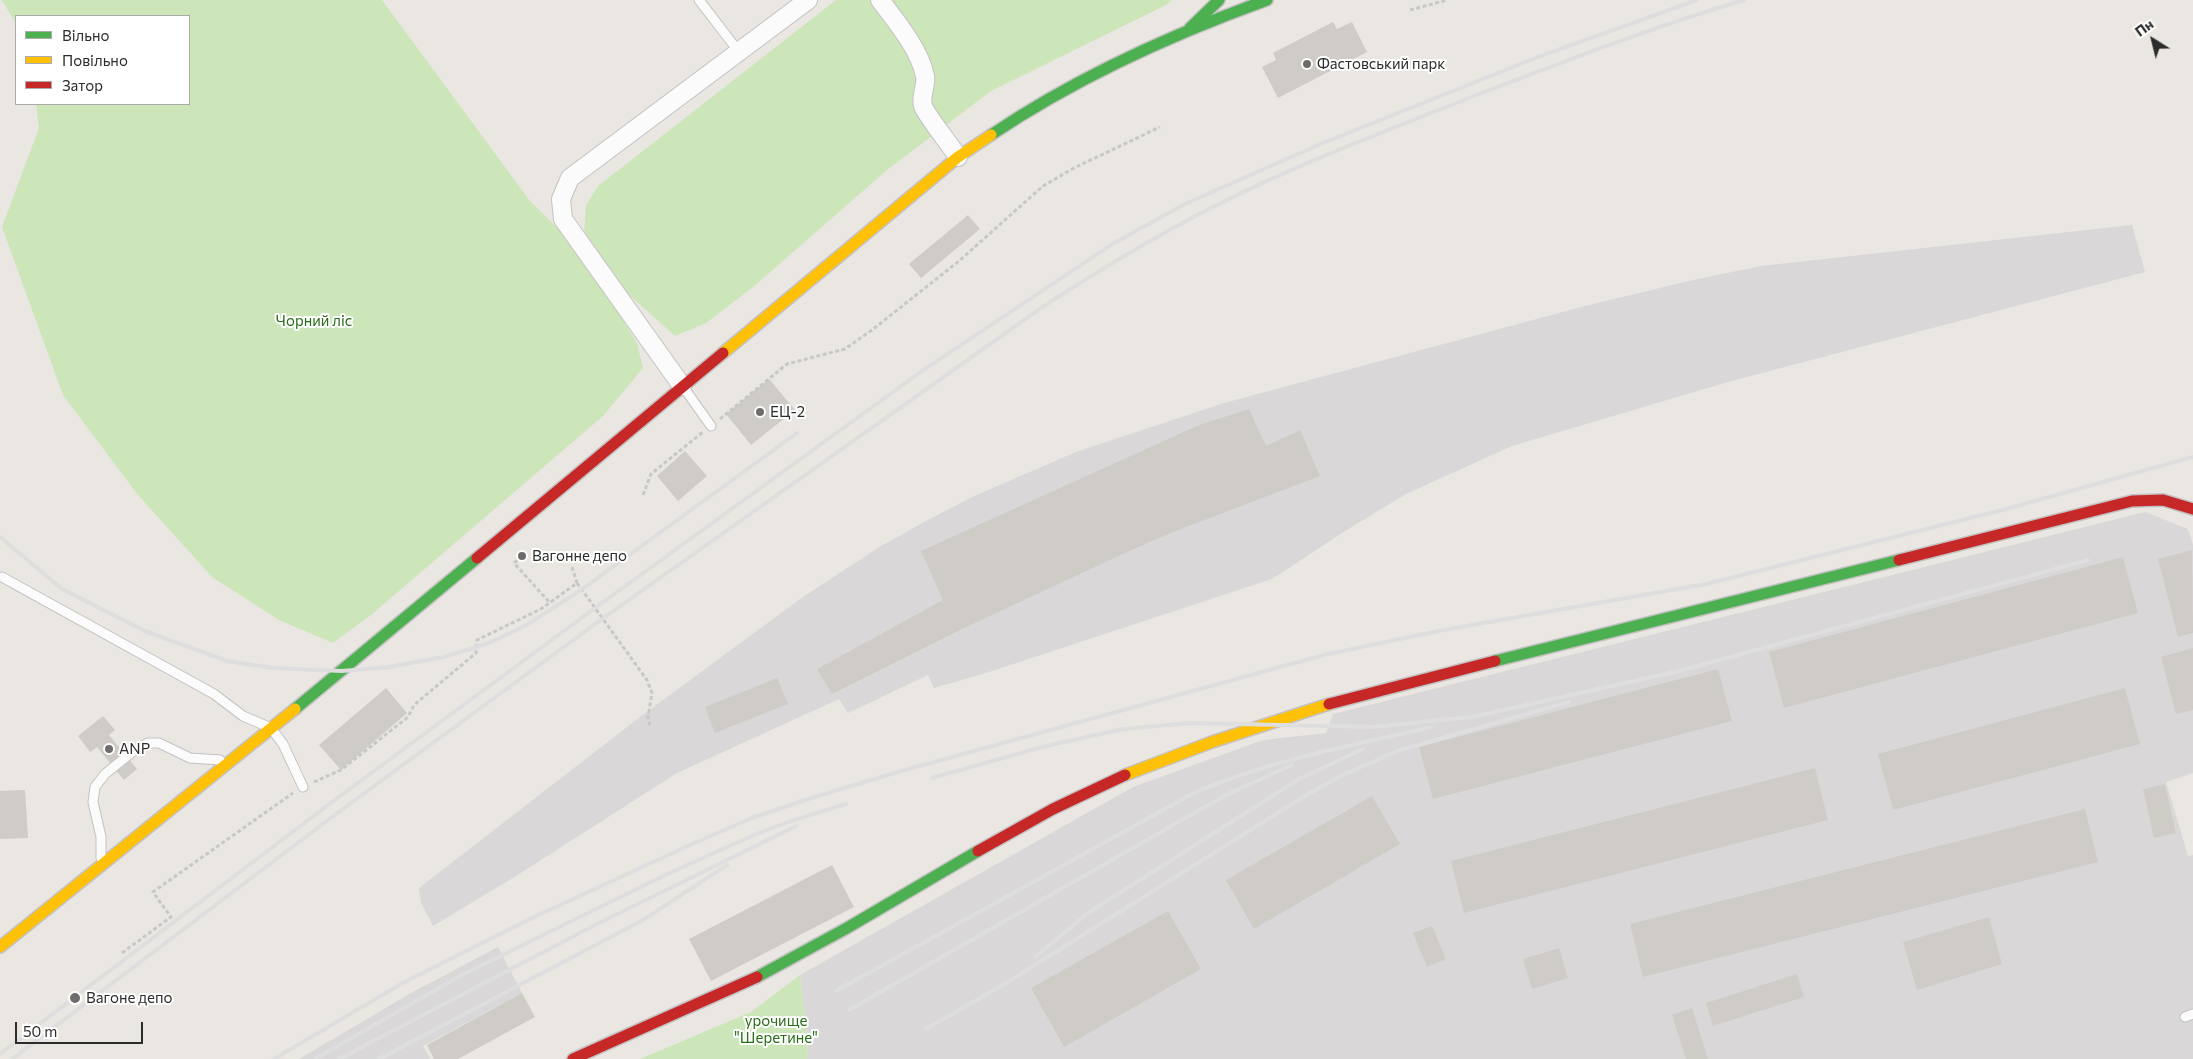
<!DOCTYPE html>
<html>
<head>
<meta charset="utf-8">
<style>
	body { margin:0 }
	#map { position:relative; width:2193px; height:1059px; overflow:hidden; background:#eae6e2; font-family:Commissioner,sans-serif }
	canvas { display:block }
	.legend { position:absolute; left:15px; top:15px; width:175px; height:90px; box-sizing:border-box; background:#fff; border:1px solid #ababab; margin:0; padding:6px 9px; list-style:none; font-size:15px; color:#2c2c2c }
	.legend li { display:flex; align-items:center; gap:10px; height:25px }
	.legend b { width:25px; border:1px solid #ababab }
	.north { position:absolute; left:2128px; top:15px; width:50px; height:50px; -webkit-text-stroke:4px #fff; paint-order:stroke; rotate:324deg; font-size:14px; font-weight:700; line-height:20px; text-align:center; color:#2c2c2c }
	.north::after { content:''; display:block; margin:auto; width:18px; height:22px; background:#2c2c2c; clip-path:polygon(50% 0,100% 100%,50% 72%,0 100%) }
	.scale { position:absolute; left:15px; top:1022px; width:128px; height:22px; box-sizing:border-box; border:2px solid #2c2c2c; border-top:0; padding-left:6px; font-size:15px; line-height:18px; white-space:nowrap; color:#2c2c2c; -webkit-text-stroke:4px #fff; paint-order:stroke }
</style>
</head>
<body>
<div id="map">
<canvas width="2193" height="1059"></canvas>
<ul class="legend">
<li><b style="height:6px;background:#4caf50"></b>Вільно</li>
<li><b style="height:6px;background:#ffc107"></b>Повільно</li>
<li><b style="height:6px;background:#c62828"></b>Затор</li>
</ul>
<div class="north">Пн</div>
<div class="scale">50 m</div>
</div>
<script>
const ctx = document.querySelector('canvas').getContext('2d');
ctx.lineJoin = 'round';
function fill(path, color) { ctx.fillStyle = color; ctx.fill(path, 'evenodd'); }
function strokePath(path, color, width, dash) { ctx.strokeStyle = color; ctx.lineWidth = width; ctx.lineCap = dash ? 'butt' : 'round'; ctx.setLineDash(dash || []); ctx.stroke(path); }
function drawText(font, color, halo, rows, align = 'center') {
  ctx.font = font + ' Commissioner,sans-serif'; ctx.lineWidth = 4; ctx.setLineDash([]); ctx.textBaseline = 'middle'; ctx.strokeStyle = halo; ctx.fillStyle = color; for (const [text, x, y, turn = 0] of rows) {
    ctx.save(); ctx.translate(x, y); ctx.rotate((+turn || 0) * Math.PI / 180); ctx.textAlign = isNaN(turn) ? turn : align; if (halo) ctx.strokeText(text, 0, 0); ctx.fillText(text, 0, 0); ctx.restore();
  }
}
const industrial = new Path2D(`
	M2132 225 2145 272 1728 382 1512 446 1406 494 1345 531 1272 579 986 673 934 688 928 675 848 713 839 699 677 773 516 876 433 926 421 903 419 888 640 717 800 599 881 546 926 521 972 497 1076 452 1224 403 1585 306 1693 280 1761 266Z
	M2145 512 2188 529 2193 545V773L2166 782 2188 856 2193 855V1059H807L808 1045 800 975 1133 787 1263 740 1326 733 1333 714Z
	M498 947 522 993 423 1046 430 1059H299L411 993Z`);
const green = new Path2D(`
	M2 0H382L530 201 574 244 584 235 586 205 598 186 836 0H1172L1166 5 991 91 887 170 752 288 706 323 675 336 625 291 611 301 637 343 643 368 603 416 371 615 333 643 279 620 212 577 138 495 63 395 2 227 39 128 36 104H189V16H16V24Z
	M800 975 808 1045 807 1059H640L751 1012Z`);
const building = new Path2D(`
	M1333 22 1337 29 1352 22 1367 52 1278 98 1262 67 1276 60 1273 53Z
	M968 215 980 229 921 278 909 264Z
	M769 379 795 410 751 445 726 414Z
	M1249 409 1266 446 1300 430 1320 476 1173 532 1127 552 962 629 832 694 817 669 943 600 921 551 1199 425Z
	M685 451 707 476 678 501 657 476Z
	M2192 550 2193 633 2178 637 2158 559Z
	M2123 557 2138 613 1784 708 1769 652Z
	M2193 648V710L2176 714 2161 657Z
	M1718 669 1732 721 1433 799 1419 747Z
	M777 678 788 704 715 733 705 707Z
	M386 688 407 713 341 770 319 745Z
	M2125 688 2140 744 1893 810 1878 754Z
	M103 716 115 730 109 735 137 769 124 780 97 747 90 752 78 736Z
	M1815 768 1828 820 1464 913 1451 861Z
	M2165 784 2176 833 2154 838 2143 789Z
	M25 790 28 838 0 839V791Z
	M1372 796 1400 844 1254 929 1226 880Z
	M2085 809 2098 862 1643 977 1630 924Z
	M832 865 854 907 711 981 689 939Z
	M1168 911 1201 969 1064 1047 1031 988Z
	M1989 917 2002 964 1917 990 1903 942Z
	M1432 926 1446 959 1427 967 1413 933Z
	M1559 948 1568 978 1532 989 1523 959Z
	M1797 974 1804 997 1713 1026 1706 1003Z
	M522 993 535 1017 458 1059H434L427 1045Z
	M1692 1008 1708 1059H1686L1672 1015Z`);
const path = new Path2D(`
	M1410 10 1447 0
	M720 419 787 364 845 349 872 330 959 261 1043 186 1074 168 1160 127
	M643 495 651 474 703 432
	M522 556 514 563 550 603
	M572 567 577 583
	M314 782 341 770 408 717 414 705 476 653 477 640 541 609 577 583 647 680 652 693 648 717 650 726
	M122 953 171 917 153 892 293 793`);
const lane = new Path2D(`
	M699 0 739 52
	M684 388 711 426
	M2 577 214 694 243 716 271 728 283 744 303 787
	M101 858V837L93 802 95 787 105 774 131 753 148 743H159L190 758 220 760
	M2185 1017 2193 1014`);
const street = new Path2D(`
	M880 0C896 21 920 50 925 76 927 85 920 96 923 106 926 115 951 146 958 157
	M682 386 563 219 561 199 570 178 808 0`);
const fast = new Path2D(`
	M1190 28 1219 0
	M991 135C1077 77 1170 35 1267 0
	M1495 661 1899 560
	M295 709 477 558
	M757 977 847 928 978 851`);
const slow = new Path2D(`
	M723 353 958 157 991 135
	M1125 775 1212 742 1329 704
	M0 947 295 709`);
const jam = new Path2D(`
	M477 558 723 353
	M1899 560 2132 501 2163 500 2193 509
	M1329 704 1495 661
	M978 851 1053 809 1125 775
	M573 1059 757 977`);
const rail = new Path2D(`
	M0 537 62 589 145 631 227 661 273 668 342 671 389 667 444 657 489 643 525 626 581 590 797 433
	M932 778 1042 747 1123 729 1191 723 1374 727 1472 717 1679 671 2088 560
	M1035 957 1088 913 1110 899 1299 779 1363 749
	M836 991 1194 793C1270 760 1351 746 1431 727
	M849 1010 1224 796 1292 765
	M926 1029 1003 985 1308 794 1341 776 1397 751 1569 702
	M0 1054 328 805 595 608 922 371 1114 243 1185 204 1323 143 1538 57 1697 0
	M12 1059 336 814 602 619 1041 308C1096 272 1152 238 1211 208 1295 165 1386 131 1474 96 1563 62 1652 27 1744 0
	M274 1059 401 984 532 918 690 845 752 818 808 799 901 771 1324 655 1438 631 1706 584 2006 509 2193 457
	M315 1059 460 976 663 876 754 835 791 821 846 804
	M339 1059 595 925 796 826
	M379 1059 643 920 727 865`);
const markers = [
	[1307,64,5,"#6e6d6c"],
	[760,412,5,"#6e6d6c"],
	[522,556,5,"#6e6d6c"],
	[109,749,5,"#6e6d6c"],
	[75,998,6,"#6e6d6c"]
];
const poiNames = [
	["Фастовський парк",1317,64],
	["ЕЦ-2",770,412],
	["Вагонне депо",532,556],
	["ANP",119,749],
	["Вагоне депо",86,998]
];
const parkNames = [
	["Чорний ліс",314,321],
	["урочище",776,1021],
	["\"Шеретине\"",776,1038]
];
fill(industrial, '#dad7d9');
fill(green, '#cce6ba');
fill(building, '#cfccc8');
strokePath(lane, '#c4c2c3', 11);
strokePath(street, '#c4c2c3', 20);
strokePath(fast, '#c4c2c3', 14);
strokePath(slow, '#c4c2c3', 14);
strokePath(jam, '#c4c2c3', 14);
strokePath(path, '#c8c8c7', 3, [4, 2.5]);
strokePath(lane, '#fcfbfb', 9);
strokePath(street, '#fcfbfb', 18);
strokePath(fast, '#4caf50', 11);
strokePath(slow, '#ffc107', 11);
strokePath(jam, '#c62828', 11);
strokePath(rail, '#dededf', 4);
for (const [x, y, r, color] of markers) { const dot = new Path2D(); dot.arc(x, y, r, 0, 2 * Math.PI); ctx.fillStyle = color; ctx.fill(dot); strokePath(dot, '#fff', 2); }
drawText('15px', '#2c2c2c', '#fff', poiNames, 'left');
drawText('15px', '#296c19', '#fff', parkNames);
</script>
</body>
</html>
